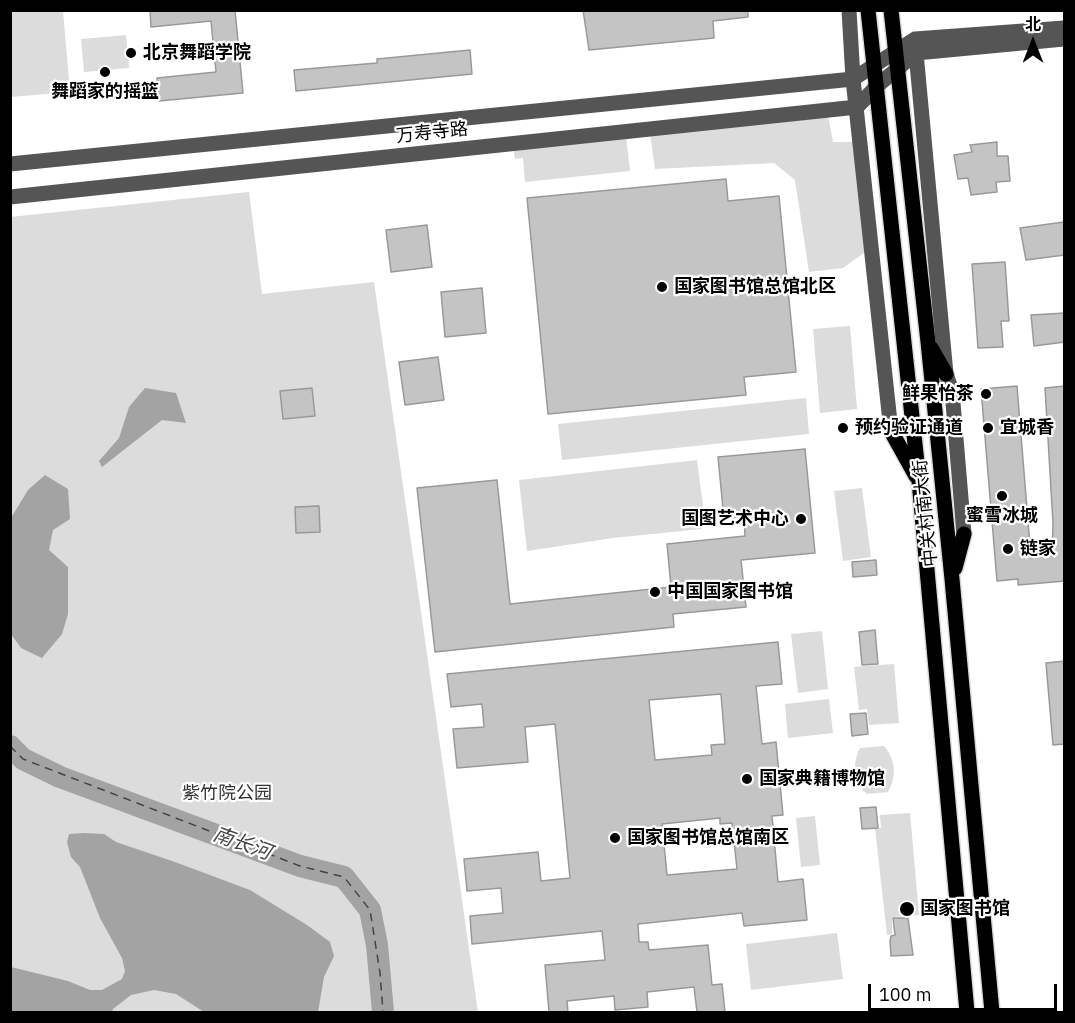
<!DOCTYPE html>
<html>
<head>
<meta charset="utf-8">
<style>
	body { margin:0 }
	#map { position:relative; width:1075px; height:1023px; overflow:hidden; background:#fff; font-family:"IBM Plex Sans","Noto Sans SC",sans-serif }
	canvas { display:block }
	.frame { position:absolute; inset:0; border:12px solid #000; pointer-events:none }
	.north { position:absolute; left:1003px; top:12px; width:60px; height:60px; -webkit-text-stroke:4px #fff; paint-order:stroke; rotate:0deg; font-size:16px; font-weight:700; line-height:24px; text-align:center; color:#000 }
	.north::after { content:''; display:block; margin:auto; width:21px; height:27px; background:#000; clip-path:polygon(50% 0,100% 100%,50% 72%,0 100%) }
	.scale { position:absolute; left:868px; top:984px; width:189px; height:27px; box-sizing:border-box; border:3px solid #000; border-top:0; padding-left:8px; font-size:18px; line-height:21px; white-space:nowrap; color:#000; -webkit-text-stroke:4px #fff; paint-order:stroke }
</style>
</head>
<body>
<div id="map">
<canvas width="1075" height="1023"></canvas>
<div class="frame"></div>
<div class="north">北</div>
<div class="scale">100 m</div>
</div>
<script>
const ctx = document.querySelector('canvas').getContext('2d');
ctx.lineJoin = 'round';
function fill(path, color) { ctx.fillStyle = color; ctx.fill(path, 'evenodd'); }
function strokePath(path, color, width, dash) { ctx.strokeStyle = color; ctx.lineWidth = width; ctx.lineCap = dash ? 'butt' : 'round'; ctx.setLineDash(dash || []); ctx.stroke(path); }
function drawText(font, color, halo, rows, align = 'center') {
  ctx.font = font + ' "IBM Plex Sans","Noto Sans SC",sans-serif'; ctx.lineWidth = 4.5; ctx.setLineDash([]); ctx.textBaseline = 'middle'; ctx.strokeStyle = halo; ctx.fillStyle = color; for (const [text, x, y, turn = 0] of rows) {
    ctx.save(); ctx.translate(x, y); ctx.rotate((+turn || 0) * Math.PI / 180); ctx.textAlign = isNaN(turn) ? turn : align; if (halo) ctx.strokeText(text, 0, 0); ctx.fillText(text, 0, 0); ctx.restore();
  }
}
const green = new Path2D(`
	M11 10 63 11 70 92 11 97Z
	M126 35 129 68 84 72 81 39Z
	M828 115 833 142H855L868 250 843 268 809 272 795 180 774 163 655 169 650 133Z
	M626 135 630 171 525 182 523 158 515 159 513 147Z
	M249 192 262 294 374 282 478 1012H11L10 217Z
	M850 326 857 409 820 413 813 329Z
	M806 398 809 434 562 460 558 424Z
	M697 460 705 521 702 529 613 538 527 551 519 480Z
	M862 488 871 557 843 561 834 491Z
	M822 631 828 689 798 693 791 634Z
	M894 664 899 723 869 725 867 709 859 710 854 667Z
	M829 699 833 733 788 738 785 704Z
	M884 746C896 761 897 775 888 792L867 794C853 783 852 763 860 748Z
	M910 813 919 915 892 917V934L887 935 875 828H881L880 815Z
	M815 816 820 865 801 867 796 818Z
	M837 933 843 979 751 990 746 944Z`);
const water = new Path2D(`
	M145 388 176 393 186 423 162 420 102 467 99 461 119 438 129 407Z
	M45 475 68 489 70 519 53 530 49 550 68 567V614L62 634 42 658 21 648 11 634V518L28 490Z
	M84 833 104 834 116 842 175 862 250 890 307 925 330 942 334 956 324 977 318 1012H204L176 994 154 990 131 995 113 1009 112 1012H11V967L68 981 90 990H102L122 979 125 971 122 958 100 918 80 867 71 857 67 842 69 834Z`);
const river = new Path2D(`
	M10 746 23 759 60 777 300 866 344 877 370 910 377 945 383 1012`);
const ferry = new Path2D(`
	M10 746 23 759 300 866 344 877 370 910 380 973 383 1012`);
const building = new Path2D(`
	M150 10H235L243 93 159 101 157 78 216 72 211 21 151 27Z
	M583 10H748V17L713 21 714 38 589 50Z
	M470 50 472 74 296 91 294 70 377 63V59Z
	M997 142V156H1008L1010 181 996 182 997 192 971 195 968 178 958 179 954 155 972 152 970 145Z
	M726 179 728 201 779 196 796 372 744 377 746 395 548 414 527 198Z
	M1064 222 1065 255 1026 260 1020 228Z
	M427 225 432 267 391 272 386 230Z
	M1005 262 1009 321H1001L1003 347 978 348 972 264Z
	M482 288 486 333 445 337 441 292Z
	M1065 313V342L1034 346 1031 315Z
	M438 357 444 400 405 405 399 362Z
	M1017 386 1031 558 1052 556 1053 523 1045 388 1065 386V581L1018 585V579L997 581 981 389Z
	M312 388 315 416 283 419 280 391Z
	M805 449 815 553 741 560 746 607 673 614 674 627 435 652 417 488 497 480 510 604 671 587 667 544 745 536 744 516 724 519 718 457Z
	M319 506 320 532 296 533 295 507Z
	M876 560 877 575 853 577 852 562Z
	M875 630 878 664 862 665 859 632Z
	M778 642 782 684 756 686 762 744 776 742 783 815 772 816 778 882 803 879 807 920 744 926 742 913 638 924 639 942H648L649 950 708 945 712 985 722 984 725 1012H697L694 987 647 992 648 1007 615 1010 614 996 567 1001 568 1012H549L545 965 605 960 602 931 472 944 470 916 503 913 501 888 467 891 464 859 538 852 541 881 570 878 555 724 525 727 528 762 457 768 453 729 484 727 482 704 451 707 447 674ZM721 694 725 744 711 745 712 755 655 760 649 700ZM720 818V824L732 823 737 869 667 875 662 824Z
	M1065 661V744L1053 745 1046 663Z
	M866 713 868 734 852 736 850 714Z
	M876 807 878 828 862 829 860 808Z
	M893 918H908L913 955 891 956 890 941 891 936 895 935Z`);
const minor = new Path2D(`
	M849 10 853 79 891 431
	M916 53 946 374 952 391 964 534
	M10 164 853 79 915 39 1064 28
	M10 197 857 107 877 86 916 53 1064 39`);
const major = new Path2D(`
	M868 10 919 481 967 1012
	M891 10 928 342 952 579 992 1012
	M931 348 946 374
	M891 431 916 476
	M955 568 964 534`);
const markers = [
	[131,53,6,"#000"],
	[105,72,6,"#000"],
	[662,287,6,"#000"],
	[986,394,6,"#000"],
	[843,428,6,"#000"],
	[988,428,6,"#000"],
	[1002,496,6,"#000"],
	[801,519,6,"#000"],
	[1008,549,6,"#000"],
	[655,592,6,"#000"],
	[747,779,6,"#000"],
	[615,838,6,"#000"],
	[907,909,8,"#000"]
];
const poiNames = [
	["北京舞蹈学院",143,53],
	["舞蹈家的摇篮",105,92,"center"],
	["国家图书馆总馆北区",674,287],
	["鲜果怡茶",974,394,"right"],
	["预约验证通道",855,428],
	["宜城香",1000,428],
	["蜜雪冰城",1002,516,"center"],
	["国图艺术中心",789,519,"right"],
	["链家",1020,549],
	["中国国家图书馆",667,592],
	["国家典籍博物馆",759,779],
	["国家图书馆总馆南区",627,838],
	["国家图书馆",920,909]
];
const streetNames = [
	["万寿寺路",432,133,-6],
	["中关村南大街",926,513,-96]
];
const parkNames = [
	["紫竹院公园",227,794]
];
const waterNames = [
	["南长河",242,844,20]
];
fill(green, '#dcdcdc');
fill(water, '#a3a3a3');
strokePath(river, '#a3a3a3', 22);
strokePath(ferry, '#444', 1.5, [8, 6]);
fill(building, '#c4c4c4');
strokePath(building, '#999', 1.5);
strokePath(major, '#dbdbdb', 18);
strokePath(minor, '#555', 15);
strokePath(major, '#000', 15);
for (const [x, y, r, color] of markers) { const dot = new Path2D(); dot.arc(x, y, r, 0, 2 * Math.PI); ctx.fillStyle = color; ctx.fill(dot); strokePath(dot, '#fff', 2); }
drawText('bold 18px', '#000', '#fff', poiNames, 'left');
drawText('18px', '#000', '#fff', streetNames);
drawText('18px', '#333', '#fff', parkNames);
drawText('italic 20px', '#444', '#fff', waterNames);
</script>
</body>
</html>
